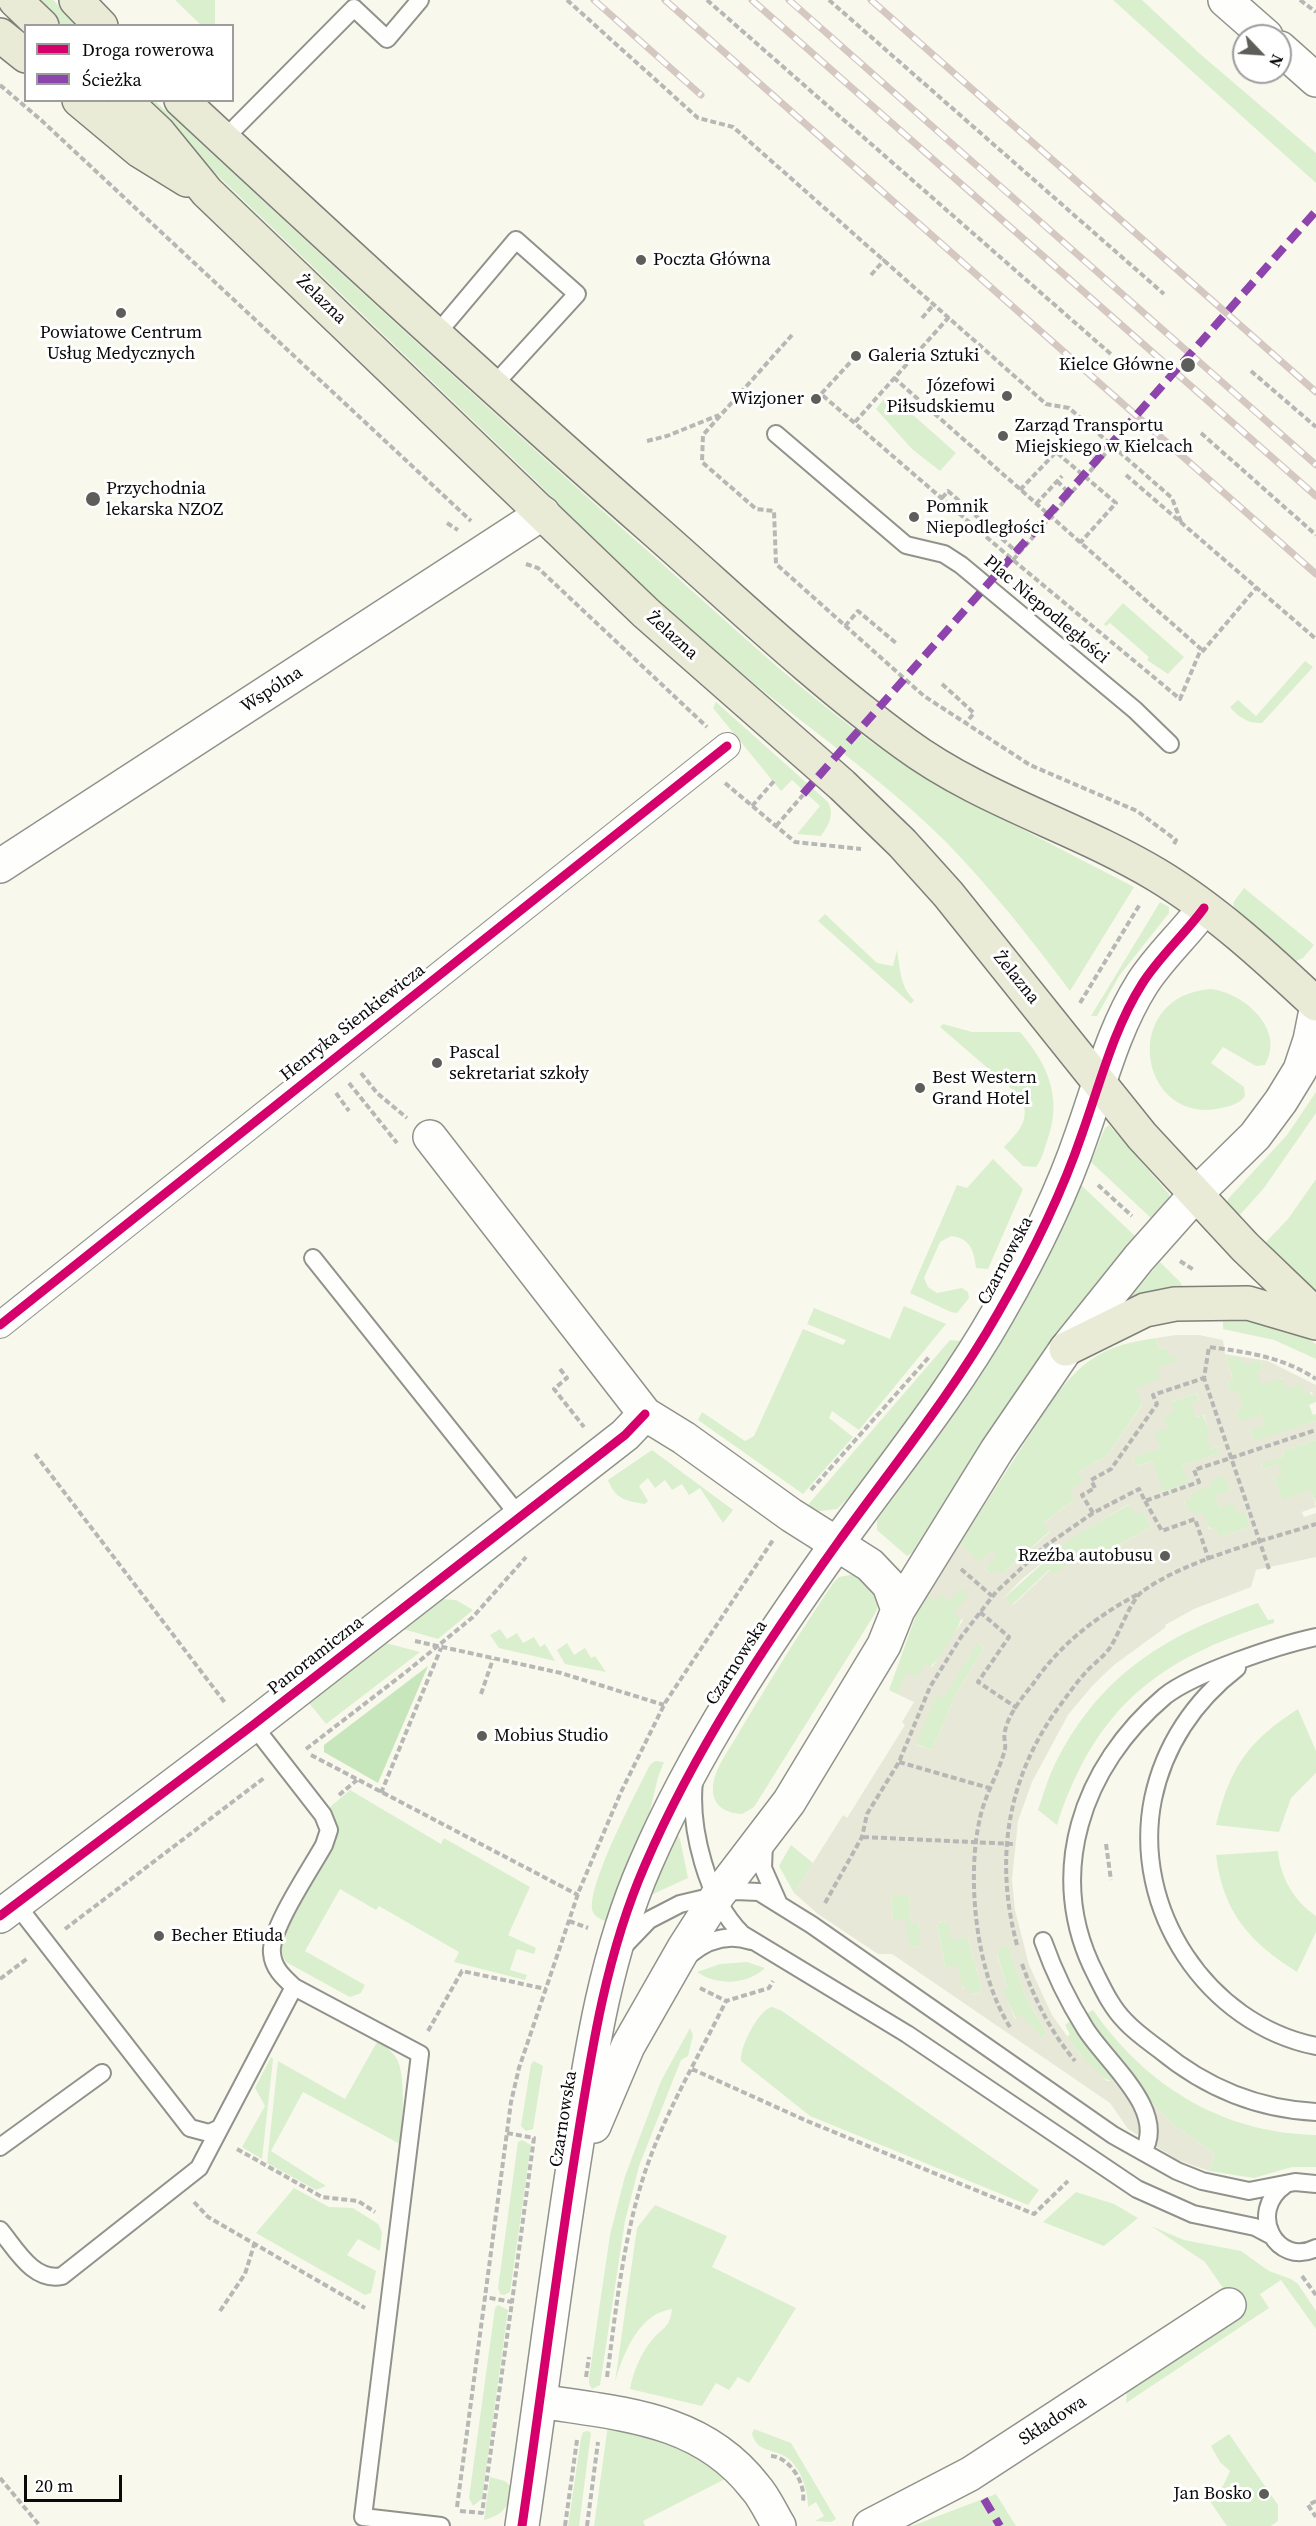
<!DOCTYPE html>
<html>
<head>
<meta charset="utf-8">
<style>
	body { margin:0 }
	#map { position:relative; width:1316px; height:2526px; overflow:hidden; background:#f8f9ec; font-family:"Source Serif 4",serif }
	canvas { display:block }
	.legend { position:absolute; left:24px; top:24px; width:210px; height:78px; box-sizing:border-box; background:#fff; border:2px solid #9d9d9d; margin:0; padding:8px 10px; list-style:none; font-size:18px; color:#0a0a0a }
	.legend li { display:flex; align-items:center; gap:12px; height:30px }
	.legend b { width:30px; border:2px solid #9d9d9d }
	.north { position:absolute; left:1232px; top:24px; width:60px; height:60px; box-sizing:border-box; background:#fff; border:2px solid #9d9d9d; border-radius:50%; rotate:115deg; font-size:16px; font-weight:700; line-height:24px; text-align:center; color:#0a0a0a }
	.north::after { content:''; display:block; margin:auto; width:21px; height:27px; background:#5d5e59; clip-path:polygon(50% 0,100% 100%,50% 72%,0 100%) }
	.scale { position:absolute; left:24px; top:2475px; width:98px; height:27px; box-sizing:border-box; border:3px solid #0a0a0a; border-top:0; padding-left:8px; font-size:18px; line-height:21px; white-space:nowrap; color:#0a0a0a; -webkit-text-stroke:4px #fff; paint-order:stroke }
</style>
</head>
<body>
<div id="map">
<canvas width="1316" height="2526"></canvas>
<ul class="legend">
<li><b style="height:8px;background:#d6006c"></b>Droga rowerowa</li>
<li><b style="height:8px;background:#8e44ad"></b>Ścieżka</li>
</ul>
<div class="north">N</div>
<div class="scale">20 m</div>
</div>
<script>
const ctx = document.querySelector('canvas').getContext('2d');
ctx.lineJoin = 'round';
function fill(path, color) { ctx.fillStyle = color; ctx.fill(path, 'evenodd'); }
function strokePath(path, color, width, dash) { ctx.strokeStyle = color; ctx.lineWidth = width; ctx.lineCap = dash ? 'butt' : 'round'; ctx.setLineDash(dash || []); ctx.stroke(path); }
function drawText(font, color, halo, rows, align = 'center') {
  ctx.font = font + ' "Source Serif 4",serif'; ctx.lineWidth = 6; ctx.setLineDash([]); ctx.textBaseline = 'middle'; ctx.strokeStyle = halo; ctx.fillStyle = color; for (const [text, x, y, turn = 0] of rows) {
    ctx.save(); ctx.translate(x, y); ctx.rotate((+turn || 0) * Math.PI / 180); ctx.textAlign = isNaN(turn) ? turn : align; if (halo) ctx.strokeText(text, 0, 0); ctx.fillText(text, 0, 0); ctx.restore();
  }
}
const green = new Path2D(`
	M36 0H53L78 25H62Z
	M175 0H215V25H201Z
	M1113 0H1142L1199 53 1316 153V183Z
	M140 101H155C313 248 473 395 634 539 730 623 822 715 931 782L1134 887 1070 991C1031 939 991 888 946 842 881 777 805 727 736 668 666 610 600 548 537 482Z
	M884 399 891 405 896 400 956 453 940 471 912 449 876 409Z
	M1123 603 1184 657 1168 674 1147 660 1149 657 1110 623 1106 626 1104 624Z
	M1305 661 1313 667 1262 723C1249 724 1238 717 1230 707L1238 700 1256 716Z
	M716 702 828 802C835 815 828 826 821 836L797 834 820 806 792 780 781 791 713 708Z
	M1244 888 1314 945 1303 958 1296 961 1235 911 1233 903Z
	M1160 902 1169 907V913L1119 976 1097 1016H1091Z
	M825 914 877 963 893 966 897 950C900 968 900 987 914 1000L911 1004 818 921Z
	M1211 989C1244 993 1286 1029 1265 1065L1256 1066 1223 1047 1211 1063 1244 1087 1245 1096C1240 1104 1230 1106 1221 1108 1140 1127 1117 996 1211 989Z
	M943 1024 972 1032H1020C1048 1064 1063 1099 1047 1141 1044 1150 1042 1159 1036 1167L1023 1166 1004 1147C1019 1131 1032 1119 1020 1096L940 1027Z
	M1316 1092V1113L1264 1188 1239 1216 1227 1204 1228 1199 1287 1135Z
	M1109 1125 1169 1194V1198L1151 1218 1091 1162 1105 1128Z
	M993 1159 1023 1189 988 1269 976 1268C974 1250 970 1238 951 1236L940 1242 924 1278 928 1287 937 1293 962 1288 968 1292 969 1298 957 1313 951 1312 910 1293 957 1185 967 1188Z
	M1316 1179V1291L1264 1244 1288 1219Z
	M1081 1185 1135 1236C1050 1337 981 1442 912 1553L907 1556 877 1530V1520C919 1463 962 1408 998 1348 1030 1296 1057 1241 1081 1185Z
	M1160 1262 1181 1283 1183 1291 1131 1302V1296Z
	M904 1306 946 1324 859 1430 832 1411 829 1418 853 1437 803 1494 698 1420 702 1412 745 1441 754 1436 803 1329 843 1345 846 1340 807 1324 814 1308 890 1339Z
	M1223 1314C1253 1317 1292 1327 1316 1344V1359L1274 1340 1223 1329Z
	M1156 1338 1159 1349 1166 1347 1177 1356 1179 1360 1160 1378 1107 1456 1078 1472 1084 1481 1075 1500 1044 1522 1050 1531 1002 1574 991 1575 985 1568 991 1551 979 1563 960 1543 1053 1399C1084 1358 1105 1345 1156 1338Z
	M950 1340 961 1341 938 1376 851 1495 837 1509 820 1511 807 1506Z
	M1233 1356 1260 1360 1263 1370 1257 1372 1301 1384 1313 1396H1316V1402L1309 1405 1313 1415 1316 1414V1421L1254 1442 1250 1430 1262 1415 1240 1422 1236 1411 1243 1408 1231 1394 1227 1382 1233 1380 1226 1358Z
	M1197 1393 1199 1401 1192 1403 1197 1417 1203 1415 1211 1435 1210 1449 1217 1446 1220 1453 1183 1465 1189 1483 1162 1492 1152 1461 1136 1466 1133 1457 1160 1448 1154 1433 1171 1402Z
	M1316 1440V1504L1311 1491 1282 1501 1274 1478 1278 1464 1263 1469 1261 1463 1284 1456 1283 1451Z
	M652 1450 733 1510 723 1523 700 1488 689 1495 682 1484 672 1490 665 1480 655 1488 648 1478 639 1486 648 1501 645 1504C626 1501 615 1499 608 1480Z
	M1225 1475 1230 1491 1219 1508 1233 1503 1245 1512 1250 1527 1219 1537 1197 1515 1188 1512 1184 1500 1191 1499 1190 1494 1210 1480Z
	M1130 1504 1143 1511 1151 1527 1088 1562 1054 1575 1049 1570 1012 1605 1004 1598 1072 1537Z
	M856 1574 865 1578 879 1602 876 1612 754 1807 742 1814C725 1813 712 1806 713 1787 714 1768 732 1746 741 1729 771 1679 801 1630 834 1582L839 1577Z
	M961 1587 969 1594C962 1626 944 1659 917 1678L908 1673 897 1694 889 1690 916 1615 927 1595Z
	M440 1599 456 1600 473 1610 438 1639 396 1627Z
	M1258 1603 1268 1620 1274 1619V1623C1158 1658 1095 1708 1057 1825L1038 1810C1044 1793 1049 1774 1058 1758 1104 1671 1167 1635 1258 1603Z
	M500 1629 507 1639 517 1633 523 1643 534 1637 540 1647 545 1644 555 1661 499 1648 490 1635Z
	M378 1641 420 1652 326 1724 305 1698Z
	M977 1642 984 1648 955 1696 932 1750 915 1744 936 1695 943 1697Z
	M567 1643 574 1655 585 1648 591 1658 595 1656 606 1672 565 1664 557 1650Z
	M1298 1709 1316 1751V1773L1291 1798 1279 1832 1216 1825C1230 1767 1248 1741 1298 1709Z
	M655 1761 664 1762 658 1777 642 1844 612 1923C606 1921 596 1919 593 1912 584 1890 638 1789 650 1765Z
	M350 1790 441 1844 444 1838 530 1887 508 1935 536 1948 534 1954 517 1949 510 1970 527 1975 525 1980 454 1962 459 1952 379 1906 376 1910 340 1889 305 1951 365 1985 361 1993 350 1997 346 1995 286 1962C260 1915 360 1857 330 1807Z
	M676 1833 680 1839 688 1878 651 1895 672 1836Z
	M791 1845 813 1863 794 1893 779 1866Z
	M1278 1851C1280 1877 1294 1901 1316 1916V1932L1297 1972C1249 1942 1223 1912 1216 1855Z
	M909 1895 911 1923H919L922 1946 910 1948 893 1920 891 1896Z
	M948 1921 968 1937 982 1991 971 1995 945 1968 937 1923Z
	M1008 1945 1025 1995 1047 2034 1041 2038 1016 2019 1002 1989 1007 1987 997 1954 999 1948Z
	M747 1962 765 1968C747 1985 717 1986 697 1972L720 1964Z
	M772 2007 782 2011 1039 2190 1028 2205 810 2116 741 2061C739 2048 759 2009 772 2007Z
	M1093 2010C1146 2086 1222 2133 1316 2135V2167H1292L1254 2178 1209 2171 1215 2154 1174 2125 1153 2104 1123 2065 1125 2062 1104 2039 1086 2014Z
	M1072 2020 1083 2040 1113 2077V2081C1099 2081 1076 2049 1067 2037L1070 2034 1065 2025Z
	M690 2028 693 2035 688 2056 681 2060 639 2166 625 2221 600 2385 592 2389 589 2384V2378L610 2235 625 2176 661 2081Z
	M377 2042C386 2046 396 2054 399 2064 405 2084 403 2124 400 2144L303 2092 271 2151 326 2186 316 2190 267 2163 278 2061 345 2099Z
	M271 2057 273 2059 262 2159 242 2147 265 2106 255 2088Z
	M534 2061 543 2066 533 2129 526 2131 521 2126 531 2064Z
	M522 2140 531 2145 510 2292 504 2295 500 2294 498 2288 518 2142Z
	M294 2188 329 2207 353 2208 378 2224 382 2232 380 2251 358 2239 347 2255 376 2271 371 2293 365 2295 256 2233Z
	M1076 2192 1114 2204 1138 2218 1104 2246 1043 2222Z
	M655 2205 727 2236 712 2267 796 2308 749 2383 738 2377 729 2390 716 2383 702 2406 630 2389C633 2372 641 2353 652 2340 663 2327 670 2328 672 2309 639 2313 623 2354 615 2382L637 2228Z
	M1151 2226 1184 2240 1241 2251 1269 2271 1291 2279 1298 2284 1316 2311V2329L1281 2280 1260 2294 1269 2308 1126 2403 1128 2381 1237 2308 1205 2262Z
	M498 2305 508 2310 482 2499 473 2506 469 2498 495 2308Z
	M608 2425 680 2445 727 2478 643 2521 645 2526H594Z
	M754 2429 791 2443 836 2519 831 2522 815 2521 824 2516 816 2502 808 2507C808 2490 801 2467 786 2457 772 2448 758 2453 752 2434Z
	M588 2431 591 2433 579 2526H568L581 2438 583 2432Z
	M1229 2434 1278 2505V2521L1271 2526H1227L1207 2497 1223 2486 1230 2471 1220 2462 1211 2446Z
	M490 2477 505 2481 512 2488C509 2507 503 2515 484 2520Z
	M996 2494 1016 2526H912Z`);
const forest = new Path2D(`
	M428 1666 378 1783 324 1752V1745Z`);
const plaza = new Path2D(`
	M1176 1335H1199L1223 1340 1225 1354 1268 1361 1316 1385V1396L1313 1397 1312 1392 1305 1394 1301 1384 1286 1389 1282 1378 1261 1385 1257 1372 1263 1370 1260 1360 1244 1365 1241 1357 1226 1358 1233 1380 1227 1382 1231 1394 1238 1391 1243 1408 1236 1411 1240 1421 1262 1415 1265 1425 1250 1430 1254 1441 1316 1421V1440L1283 1451 1284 1456 1261 1464 1263 1469 1278 1464 1282 1475 1274 1478 1282 1500 1311 1490 1316 1507 1302 1512 1304 1517 1316 1513V1557L1256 1570 1251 1587 1194 1609 1165 1625 1166 1627 1114 1665 1093 1685 1068 1715 1032 1782 1018 1821 1012 1880 1015 1910 1029 1965 1052 2015 1079 2053 1107 2081H1113L1127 2070 1153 2104 1174 2125 1215 2154 1209 2171 1178 2160 1128 2129 1110 2103 892 1954H878L818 1914 794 1893 843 1815 847 1818 905 1725 902 1722 914 1702 897 1694 908 1672 917 1678 925 1664 932 1667 963 1620 953 1613 969 1595 961 1588 950 1601 941 1594 935 1602 927 1595 960 1543 979 1562 991 1551 997 1556 985 1568 991 1575 997 1569 1002 1574 1050 1532 1043 1523 1075 1500 1069 1490 1083 1481 1078 1472 1107 1456 1142 1405 1136 1388 1160 1378 1157 1368 1178 1360 1177 1356 1170 1358 1166 1347 1159 1349 1156 1338ZM1197 1393 1199 1400 1191 1403 1196 1417 1204 1415 1210 1435 1206 1437 1210 1449 1217 1446 1219 1453 1183 1465 1188 1483 1163 1492 1152 1461 1137 1466 1133 1458 1160 1448 1155 1433 1168 1428 1164 1416 1175 1412 1171 1402ZM1224 1476 1230 1491 1215 1495 1219 1508 1233 1504 1237 1514 1245 1512 1250 1527 1219 1537 1216 1527 1209 1529 1204 1513 1197 1515 1195 1510 1188 1511 1184 1501 1191 1499 1190 1493 1212 1486 1210 1480ZM1129 1504 1136 1515 1143 1512 1151 1527 1089 1562 1082 1553 1054 1575 1050 1570 1013 1605 1004 1598 1021 1580 1072 1538ZM978 1643 984 1648 955 1696 932 1750 916 1745 936 1696 943 1698ZM891 1896H909L911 1924 919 1923 921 1946 910 1948 906 1919 893 1920ZM948 1921 951 1940 968 1937 982 1991 972 1995 969 1987 963 1988 957 1965 945 1968 937 1923ZM1008 1946 1025 1995 1047 2034 1041 2038 1033 2026 1030 2027 1023 2015 1015 2019 1003 1989 1007 1987 997 1955 1000 1953 999 1948Z`);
const path = new Path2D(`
	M567 0 698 118 733 127 1046 404 1069 408 1172 498 1181 522
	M707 0 1113 356
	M829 0 1164 294
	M1300 0 1316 12
	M0 85 41 120 471 521
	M871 275 885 259
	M922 318 934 304
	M792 335 703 435 702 462 756 509 774 511 776 564 924 696 1030 765 1137 811 1176 840 1173 846
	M856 356 821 394 1013 560 1180 699 1201 649 893 377
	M1251 371 1316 427
	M855 422 949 317
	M1201 433 1316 535
	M647 441 667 436 719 415
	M1093 446 1097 449 1092 455 1095 457 1103 447 1106 450
	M1126 475 1316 639
	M1057 481 1069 493
	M1020 490 1056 452 1116 503 1080 543
	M942 498 948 491 1018 553
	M1036 504 1062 476
	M447 523 458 530
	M1013 560 1112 446
	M526 564 538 568 707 727
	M845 626 858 611 896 643
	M1202 652 1257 587
	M942 684 974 713 965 724
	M725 783 795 842 861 849
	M752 806 775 780
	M776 826 803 795
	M1080 1003 1140 904
	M361 1073 377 1093 407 1118
	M349 1083 397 1143
	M336 1093 349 1111
	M1098 1185 1132 1216
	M1180 1261 1194 1270
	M560 1369 567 1378 554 1389 584 1427
	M35 1454 226 1704
	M811 1490 929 1357
	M1145 1501 1162 1531 1195 1519 1209 1560
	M1093 1513 1082 1495 1095 1488 1091 1480 1111 1469 1157 1404 1153 1395 1204 1378
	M961 1569 992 1596
	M1269 1569 1204 1378 1209 1347C1247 1352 1283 1357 1316 1379
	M980 1612 1009 1637 978 1682 1017 1708
	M415 1641 561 1673 664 1705
	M481 1694 493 1659
	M306 1749 406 1672 473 1617 526 1557
	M311 1755 578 1895
	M899 1762 989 1788
	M381 1793 441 1648
	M339 1795 357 1780
	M863 1837 1015 1844
	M1106 1844 1111 1880
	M825 1903 862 1837 867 1814 899 1762 930 1687 961 1637 996 1592 1044 1547 1093 1513 1139 1489 1145 1501 1199 1482 1194 1470 1316 1430
	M569 1921 588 1928
	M65 1929 264 1778
	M1017 1945C994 1859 1007 1776 1061 1704 1069 1693 1077 1682 1086 1672 1094 1663 1105 1656 1111 1646 1120 1632 1131 1599 1143 1591 1188 1559 1263 1541 1316 1524
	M1022 1964C1035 2000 1050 2031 1075 2061
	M0 1979 28 1958
	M700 1988 726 2001
	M1010 2027C976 1974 966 1878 980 1818 985 1794 999 1773 1005 1749 1006 1743 1003 1737 1005 1731 1008 1715 1023 1696 1033 1684 1061 1643 1097 1616 1140 1593
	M428 2031 462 1971 546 1989
	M692 2069 807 2121 1034 2214 1068 2181
	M507 2133 534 2138 512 2302
	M237 2149 322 2197 358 2201 375 2212
	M194 2202 208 2217 365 2308
	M1302 2276 1316 2295
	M220 2311 245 2274 254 2245
	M586 2377 589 2357
	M607 2377C616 2309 623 2240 644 2175 664 2114 698 2058 726 2001L769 1988 773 1981
	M771 2456C790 2457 806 2484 803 2501
	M0 2478 40 2526
	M1316 2501 1308 2505 1316 2517
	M457 2507 511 2102 519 2068 579 1891 621 1792 665 1703 773 1540
	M460 2511 482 2513 512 2302 485 2297
	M565 2526 577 2440
	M587 2526 598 2442`);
const service = new Path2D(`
	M223 140 354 8 387 39 420 0
	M435 336 516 240 577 294 492 387
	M776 434 906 545 944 554 961 565 1135 710 1170 744
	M313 1258 520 1517
	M1316 1637C1279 1645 1194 1673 1165 1696 1082 1766 1044 1875 1096 1975 1104 1991 1112 2008 1125 2021 1135 2032 1148 2041 1160 2050 1206 2088 1256 2109 1316 2112
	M1237 1668C1194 1701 1164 1746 1153 1799 1131 1909 1207 2024 1316 2046
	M253 1725 323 1815 329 1830 324 1845C312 1867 269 1930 272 1953 273 1968 283 1977 294 1987L420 2054 363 2517 441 2526
	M694 1781C689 1828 707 1900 742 1934L907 2034 1137 2189 1193 2214 1255 2227 1272 2236
	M764 1843 763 1868 778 1902
	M16 1904 190 2128 209 2133 220 2128
	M1043 1941C1054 1972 1068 2001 1085 2028 1106 2062 1168 2110 1143 2152
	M624 1946 649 1920 680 1904 735 1891 759 1892 812 1925 1113 2135 1177 2171 1202 2181 1249 2191 1295 2182 1316 2184
	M689 1955C707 1940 728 1933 751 1941
	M0 2147 102 2073
	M1285 2185C1246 2212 1277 2268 1316 2248
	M0 2230C16 2249 33 2282 62 2276L199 2168 294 1987`);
const pedestrian = new Path2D(`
	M0 1325 727 746`);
const minor = new Path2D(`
	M0 866 543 513
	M430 1137 645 1414 684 1438 791 1515 870 1565 889 1585 898 1610
	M0 1916 253 1725 625 1435 645 1414
	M594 2126 628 2046 684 1948 718 1895 789 1802 884 1645 898 1610 997 1450 1066 1349 1139 1258 1195 1195 1255 1136 1281 1101 1300 1070 1310 1040 1316 1010
	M540 2401C620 2414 701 2417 755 2487 765 2498 771 2513 779 2526
	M522 2526C540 2404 555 2282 574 2161 590 2060 604 1959 645 1865 695 1749 766 1643 839 1541 893 1466 952 1394 998 1313 1031 1256 1061 1196 1082 1134 1100 1084 1113 1030 1142 984 1159 957 1185 934 1204 908
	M870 2526 970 2474 1229 2305`);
const tertiary = new Path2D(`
	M1225 0 1266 36
	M1280 48 1316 80`);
const primary = new Path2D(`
	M15 0 42 26
	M76 0 101 26
	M0 35 26 56
	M79 100 140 151 187 180
	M124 100 158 132 207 192 646 613 842 785 902 843 948 894 1142 1136 1245 1247 1316 1315
	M181 100C337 245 493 389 653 529 736 602 815 678 904 743 981 800 1075 826 1157 875 1215 910 1267 958 1316 1004
	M1066 1349 1145 1310 1175 1304 1248 1303 1316 1323`);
const rail = new Path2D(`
	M594 0 701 95
	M665 0 1316 574
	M752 0 1316 496
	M789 0 1316 465
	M871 0 1316 392`);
const quiet = new Path2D(`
	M803 794 1316 211
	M984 2499 1000 2526`);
const cycleway = new Path2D(`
	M0 1325 727 746
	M0 1916 253 1725 625 1435 645 1414
	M522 2526C540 2404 555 2282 574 2161 590 2060 604 1959 645 1865 695 1749 766 1643 839 1541 893 1466 952 1394 998 1313 1031 1256 1061 1196 1082 1134 1100 1084 1113 1030 1142 984 1159 957 1185 934 1204 908`);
const markers = [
	[641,260,6,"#5d5e59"],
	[121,313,6,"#5d5e59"],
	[856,356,6,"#5d5e59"],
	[1188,365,8,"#5d5e59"],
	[1007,396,6,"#5d5e59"],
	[816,399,6,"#5d5e59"],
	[1003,436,6,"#5d5e59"],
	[93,499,8,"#5d5e59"],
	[914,517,6,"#5d5e59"],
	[437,1063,6,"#5d5e59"],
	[920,1088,6,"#5d5e59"],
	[1165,1556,6,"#5d5e59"],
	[482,1736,6,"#5d5e59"],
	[159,1936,6,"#5d5e59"],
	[1264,2494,6,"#5d5e59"]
];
const poiNames = [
	["Poczta Główna",653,260],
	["Powiatowe Centrum",121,333,"center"],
	["Usług Medycznych",121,354,"center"],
	["Galeria Sztuki",868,356],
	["Kielce Główne",1174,365,"right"],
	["Józefowi",995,386,"right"],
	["Piłsudskiemu",995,407,"right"],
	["Wizjoner",804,399,"right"],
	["Zarząd Transportu",1015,426],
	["Miejskiego w Kielcach",1015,447],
	["Przychodnia",106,489],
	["lekarska NZOZ",106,510],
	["Pomnik",926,507],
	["Niepodległości",926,528],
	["Pascal",449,1053],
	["sekretariat szkoły",449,1074],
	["Best Western",932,1078],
	["Grand Hotel",932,1099],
	["Rzeźba autobusu",1153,1556,"right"],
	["Mobius Studio",494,1736],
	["Becher Etiuda",171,1936],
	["Jan Bosko",1252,2494,"right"]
];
const streetNames = [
	["Żelazna",321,300,44],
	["Plac Niepodległości",1046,610,40],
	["Żelazna",672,636,42],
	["Wspólna",272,690,-33],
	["Żelazna",1016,978,51],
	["Henryka Sienkiewicza",353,1023,-38],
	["Czarnowska",1006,1261,-62],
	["Panoramiczna",316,1656,-38],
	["Czarnowska",737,1663,-57],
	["Czarnowska",564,2119,-81],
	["Składowa",1053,2421,-33]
];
fill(green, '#daefcd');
fill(forest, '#c8e6bb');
fill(plaza, '#e8e8d8');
strokePath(service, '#91928c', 20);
strokePath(pedestrian, '#91928c', 28);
strokePath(minor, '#91928c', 36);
strokePath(tertiary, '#91928c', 36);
strokePath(primary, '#7e7f79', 36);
strokePath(path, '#b7b7b5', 4, [6, 3]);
strokePath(service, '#fefefc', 16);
strokePath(pedestrian, '#fefefc', 26);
strokePath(minor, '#fefefc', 33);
strokePath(tertiary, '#fefefc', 33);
strokePath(primary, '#eaebd6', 33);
strokePath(rail, '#d5c8c2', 7);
strokePath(rail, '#fff', 4.5, [14]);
strokePath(quiet, '#8e44ad', 8, [15, 8]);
strokePath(cycleway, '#d6006c', 9);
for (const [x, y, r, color] of markers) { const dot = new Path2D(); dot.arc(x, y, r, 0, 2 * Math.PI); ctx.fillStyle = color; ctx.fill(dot); strokePath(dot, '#fff', 2); }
drawText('18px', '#0a0a0a', '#fff', poiNames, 'left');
drawText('18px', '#0a0a0a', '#fff', streetNames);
</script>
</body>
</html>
